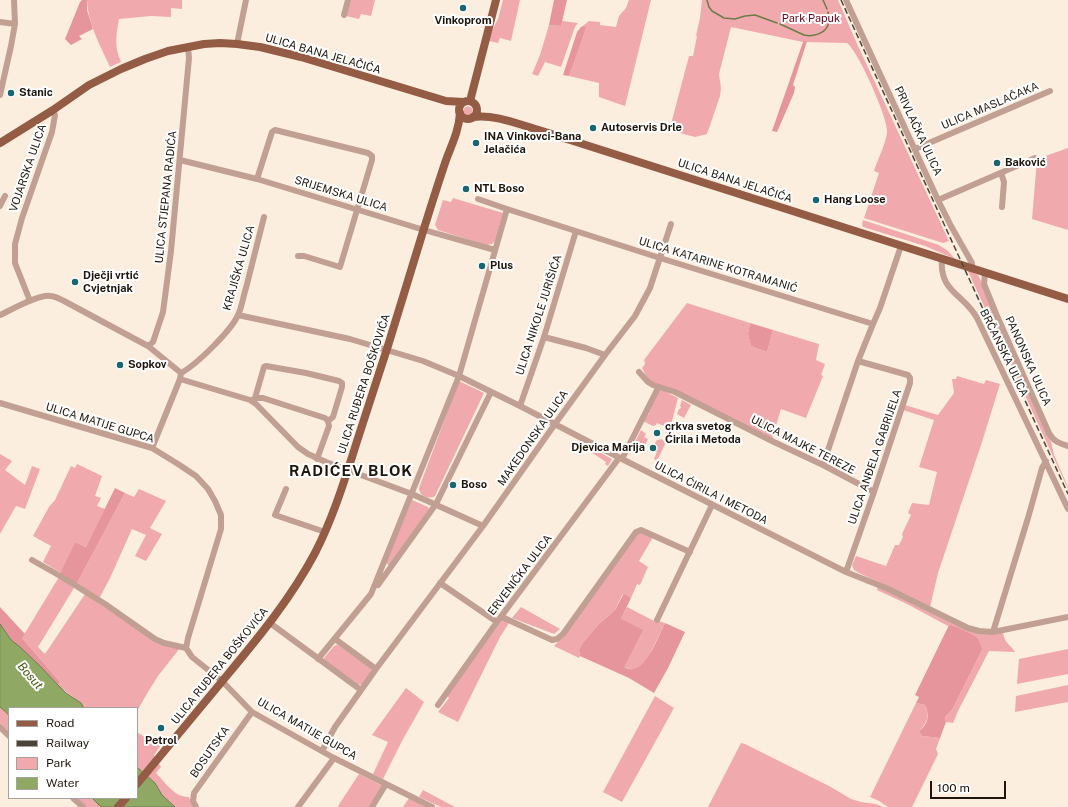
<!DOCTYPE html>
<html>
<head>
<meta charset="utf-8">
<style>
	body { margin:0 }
	#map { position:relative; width:1068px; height:807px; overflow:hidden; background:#fceede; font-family:"Public Sans",sans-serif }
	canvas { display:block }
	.legend { position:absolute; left:8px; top:707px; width:130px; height:92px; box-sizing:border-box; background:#fff; border:1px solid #a5a29e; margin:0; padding:5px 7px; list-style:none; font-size:12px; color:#1e160c }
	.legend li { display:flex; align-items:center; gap:8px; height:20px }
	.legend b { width:20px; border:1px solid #a5a29e }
	.scale { position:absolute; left:930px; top:781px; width:76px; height:18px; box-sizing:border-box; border:2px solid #1e160c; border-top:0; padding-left:5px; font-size:12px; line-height:14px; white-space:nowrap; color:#1e160c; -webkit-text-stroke:3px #fff; paint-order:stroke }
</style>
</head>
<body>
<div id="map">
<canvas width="1068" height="807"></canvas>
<ul class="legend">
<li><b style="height:5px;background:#945c45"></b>Road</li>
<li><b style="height:5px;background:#4d4439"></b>Railway</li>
<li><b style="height:11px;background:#f0a9ad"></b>Park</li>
<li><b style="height:11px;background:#8fa965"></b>Water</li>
</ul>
<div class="scale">100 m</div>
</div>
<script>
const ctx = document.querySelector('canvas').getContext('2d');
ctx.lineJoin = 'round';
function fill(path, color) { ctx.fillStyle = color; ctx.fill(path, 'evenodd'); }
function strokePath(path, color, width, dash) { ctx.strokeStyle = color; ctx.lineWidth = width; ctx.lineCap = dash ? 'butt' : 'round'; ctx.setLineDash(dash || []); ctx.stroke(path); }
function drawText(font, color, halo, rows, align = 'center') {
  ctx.font = font + ' "Public Sans",sans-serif'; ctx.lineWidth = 4; ctx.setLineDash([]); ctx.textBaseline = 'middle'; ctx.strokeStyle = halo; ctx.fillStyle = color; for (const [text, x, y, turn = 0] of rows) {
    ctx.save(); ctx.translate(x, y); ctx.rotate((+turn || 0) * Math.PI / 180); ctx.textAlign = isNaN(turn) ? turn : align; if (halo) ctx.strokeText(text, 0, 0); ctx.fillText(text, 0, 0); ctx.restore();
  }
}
const green = new Path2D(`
	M87 0H182V9L171 8V17L151 16 119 19C116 36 114 46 121 62L110 67C100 45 88 24 87 0Z
	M350 0H375L371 16 361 14 359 19 346 16Z
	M503 0H520L511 41 500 38 498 43 489 41 490 34 498 19Z
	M629 0H651L625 106 599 97V83L569 76 585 27 583 26 584 25 589 21 600 22V25L616 27 619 16 626 8Z
	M702 0H838L858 46 949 241 943 243 864 218 879 173 874 171C877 161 888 139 887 130 887 116 858 51 847 43L803 42 731 27 719 74 721 88 720 96 707 134 695 137 669 130 671 124 689 56H693L697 36H696L700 18Z
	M562 21 578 23 575 27 561 67 545 62 538 76 532 74 540 55 549 25 561 26Z
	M463.5 111a4.5 4.5 0 1 1 9 0a4.5 4.5 0 1 1-9 0Z
	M1068 148V230L1032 219 1037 159Z
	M453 198 503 213 495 241 492 244 486 245 438 230 435 225 443 200 451 202Z
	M863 220 939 245 948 251 955 259 925 246 863 227 862 224Z
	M967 269 978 275 979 277 1051 442 1054 455 1068 487V489Z
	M687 303 750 323 748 334 751 346 767 352 773 330 819 344 816 360 825 364 821 375 823 376 806 418 781 409 772 439 657 385 648 379 642 368 645 364 644 360Z
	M957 376 984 384 986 380 1000 384 982 442 938 573 930 607 859 573 854 570 852 565 856 556 886 566 895 545H899L903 537 902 534 911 515 908 513 912 503 929 505 937 472 919 467 934 420 903 410 905 405 938 415 954 393 952 379H956Z
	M459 381 484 393 435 496C429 500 419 496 419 488Z
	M662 390 678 398 672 421 670 424H665L664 426 657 423 656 425 653 426 643 421 646 415 649 414 648 412 659 391Z
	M682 400 691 405 684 418 677 414 679 409H680L681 407 680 406Z
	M641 430 646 434 644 437 648 439 644 447 629 454Z
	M661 439 666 442 657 461 654 459 657 452 651 449 657 440H659Z
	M590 447 612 459 608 466 605 464 606 462 588 450Z
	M0 454 12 461 5 470 25 485 32 466 40 469 25 509 16 506 0 534Z
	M77 464 102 476 95 496 101 498 97 506 105 509 86 547 75 542 61 573 43 562 51 546 33 536 49 507 55 500 71 466 75 468Z
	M139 489 166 501 150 528 162 534 146 561 135 556 146 535 132 529 110 578 99 599 76 585 125 493 134 497Z
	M412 500 428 507 429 509 390 565H388L386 563Z
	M639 532 653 537 639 561 648 567 640 585 637 584 631 598 627 595H622L615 610 598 625 582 644 579 650 580 656 579 658 554 646 566 634Z
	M59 577 74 588 38 647 45 654 85 594 140 631 180 648 158 676 148 692 137 711V708H84C77 698 66 693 58 685L60 682 22 638Z
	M878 587 953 624 1003 633C1005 644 1009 643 1015 652L989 651 958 711 953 723 946 722 945 717 952 710 982 650 949 625 948 626 907 604 877 590Z
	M521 607 560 629 554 634 512 618Z
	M627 607 658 623 659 621 665 623 646 662 638 668 634 670 624 667 621 619Z
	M502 620H504L509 623 500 637 458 722 438 712 449 698 447 696Z
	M336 645H338L371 668 372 671 362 685 358 684 324 660V658L334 646Z
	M1068 649V674L1017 684 1019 659Z
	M1068 685V702L1015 712 1016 696Z
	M406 688 424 702 402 741 383 779 373 774 388 742 372 735Z
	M655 696 674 708 622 802 603 792Z
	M916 703 925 705C930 716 927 724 919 731L922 736 940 738 936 749 938 754 912 807H888L879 801 870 797Z
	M0 707 9 715V732L0 723Z
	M137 732C142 735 147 739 152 741 156 743 158 742 161 745L154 755 161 767 156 773C165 782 175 798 189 797L193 807H175L162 795 155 783 137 767Z
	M741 743 745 744 829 786 851 799 861 802 876 804 883 807H708Z
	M359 774 383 786 370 807H339L338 806Z
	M423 790 455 807H441L419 797Z
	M77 798H92L101 807H86Z
	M409 798 426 807H403Z`);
const forest = new Path2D(`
	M82 0H87V10L93 29 79 36 82 39 71 45 65 39 80 2Z
	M554 0H567L561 26 549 25Z
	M583 26 586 27 569 76 563 75 577 32 581 27Z
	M807 41 793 85 795 87 794 93 777 132 772 131 803 42Z
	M750 323 773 330 767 352 751 346 748 334Z
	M115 488 125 493 76 585 60 574 75 542 86 547Z
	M623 595H627L631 598 621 619 643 630 624 667C627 668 630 670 633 669 647 668 659 635 665 623L685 632 668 668 654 693 629 678 580 656 579 650 582 644 598 625 615 610Z
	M0 607 25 634 22 638 60 682 58 685 20 647 11 640 9 637 0 624Z
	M949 625C957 627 971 633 977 638 980 642 981 646 982 650L952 710 945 717 946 722 940 738 922 736 919 731C928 725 930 715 925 705L916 703 919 697 915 695Z`);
const water = new Path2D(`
	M0 624 11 640 20 647 39 665 58 685 66 693 81 703 84 708H9V715L0 707Z
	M137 767 155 783 162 795 175 807H101L92 798H137Z`);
const stream = new Path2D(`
	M707 0 709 7 712 11 724 18 735 19 745 16 755 15 777 23
	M823 0 827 9
	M780 24 804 35C812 37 825 34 828 25 829 21 829 16 828 12`);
const minor = new Path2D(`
	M846 0 938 200 951 226 972 263V268
	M344 15 348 0
	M0 22 15 24
	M237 44 246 0
	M0 95 11 46 15 24 14 0
	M915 149 1050 91
	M180 160 257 179 424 230 495 250
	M1001 173 1004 182 1002 207
	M257 179 272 132 275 130 368 153 372 156V160L340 267 304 256H298
	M478 199 507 209 660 258 873 324 880 308 901 246
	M938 200 1035 158
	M0 206 5 196
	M942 259C939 292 964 294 977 318L1068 509
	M985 273 984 284 997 316 1049 433C1054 442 1059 443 1068 446
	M30 301 15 263V244L22 218 52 132 55 115 53 110
	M0 315C11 310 39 294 50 296 55 296 60 299 64 301L148 346 181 373 180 379 152 448
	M238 315 350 339 423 361 459 376 520 406 622 459 846 572 886 588 968 628 979 631 993 632 1068 617
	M544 337 586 348 605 355
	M148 346 153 342 163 312 171 251 189 58 188 47
	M639 372 648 382 653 385 675 392 774 442 823 465 874 492
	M181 373C196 365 231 331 238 315 242 307 243 297 246 288 252 265 258 241 264 217
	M180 379 250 400 256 404 298 447 308 454 326 462 412 494 483 526
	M255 398 264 367 266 366 306 373 339 381 342 383V387L333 417 328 421
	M251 400 257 398H263L325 418 328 421 329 426 317 459
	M0 403 152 448 178 464 196 476 208 489 215 501 221 515V529L188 638 186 648 192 657 222 681 252 712 334 758 432 807
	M520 406 544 337 576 231
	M622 459 658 388
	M823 465 858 361 873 324
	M286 489 275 515 325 532
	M32 560 62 577 105 604 155 639 164 643 186 648
	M846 572 874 492 910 383V378L908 375 858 361
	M440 583 497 622
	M378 585 436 504 491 392
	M502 617 552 640 557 639 563 634 636 532 641 530 690 552
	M657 620 712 505
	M270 623 361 690
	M993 632 1028 518 1042 468 1046 461
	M335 639 376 669
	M318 659 371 594 459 376 507 209
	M438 705 497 622 619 458
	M0 727 9 736
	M322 751 335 727 376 669 483 526 555 424 605 355 635 316 650 288 671 224
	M73 798 83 807
	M196 807 193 801 194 793 252 712
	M298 807 334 758
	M372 807 386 784`);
const major = new Path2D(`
	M470 101 496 0
	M459 110a9 9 0 1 1 18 0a9 9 0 1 1-18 0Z
	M473 117C496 114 520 125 542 131L1068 299
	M0 143 53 110 89 85 121 69 145 59 168 51 204 44 220 43 237 44 260 47 301 57 446 101 464 102
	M137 784C166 749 195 714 224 679 258 638 290 600 315 553 335 514 347 472 360 432 379 375 397 318 414 261 424 228 434 196 445 163 451 146 459 131 460 113
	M118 807 126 798`);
const rail = new Path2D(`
	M841 0 1068 494`);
const markers = [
	[463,8,4,"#1a6670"],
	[11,93,4,"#1a6670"],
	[593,128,4,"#1a6670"],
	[476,143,4,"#1a6670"],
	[997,163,4,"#1a6670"],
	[466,189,4,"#1a6670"],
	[816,200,4,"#1a6670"],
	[482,266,4,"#1a6670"],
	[75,282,4,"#1a6670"],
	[120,365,4,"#1a6670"],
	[657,433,4,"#1a6670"],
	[653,448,4,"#1a6670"],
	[453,485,4,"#1a6670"],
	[161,728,4,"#1a6670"]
];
const parkNames = [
	["Park Papuk",811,19]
];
const poiNames = [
	["Vinkoprom",463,21,"center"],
	["Stanic",19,93],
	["Autoservis Drle",601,128],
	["INA Vinkovci-Bana",484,137],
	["Jelačića",484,150],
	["Baković",1005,163],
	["NTL Boso",474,189],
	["Hang Loose",824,200],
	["Plus",490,266],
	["Dječji vrtić",83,276],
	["Cvjetnjak",83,289],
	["Sopkov",128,365],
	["crkva svetog",665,427],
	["Ćirila i Metoda",665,440],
	["Djevica Marija",645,448,"right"],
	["Boso",461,485],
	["Petrol",161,741,"center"]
];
const streetNames = [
	["ULICA BANA JELAČIĆA",323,54,16],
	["ULICA MASLAČAKA",990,106,-23],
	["PRIVLAČKA ULICA",918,131,65],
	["VOJARSKA ULICA",28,168,-71],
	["ULICA BANA JELAČIĆA",735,181,18],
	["SRIJEMSKA ULICA",341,194,17],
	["ULICA STJEPANA RADIĆA",166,197,-84],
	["ULICA KATARINE KOTRAMANIĆ",718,265,17],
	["KRAJIŠKA ULICA",239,268,-74],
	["ULICA NIKOLE JURIŠIĆA",539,315,-72],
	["BRČANSKA ULICA",1004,353,64],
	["PANONSKA ULICA",1028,361,66],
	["ULICA RUĐERA BOŠKOVIĆA",364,384,-72],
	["ULICA MATIJE GUPCA",100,423,17],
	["MAKEDONSKA ULICA",533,438,-55],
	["ULICA MAJKE TEREZE",803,445,27],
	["ULICA ANĐELA GABRIJELA",875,457,-71],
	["ULICA ĆIRILA I METODA",711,493,27],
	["ERVENIČKA ULICA",520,575,-53],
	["ULICA RUĐERA BOŠKOVIĆA",220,666,-51],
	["ULICA MATIJE GUPCA",307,729,30],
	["BOSUTSKA",210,752,-55]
];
const waterNames = [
	["Bosut",30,676,49]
];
const districtNames = [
	["RADIĆEV BLOK",351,471]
];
fill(green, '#f0a9ad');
fill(forest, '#e5959b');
fill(water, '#8fa965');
strokePath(water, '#6d7d4a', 1);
strokePath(stream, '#6d7d4a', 1.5);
strokePath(minor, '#c1a093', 6);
strokePath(major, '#945c45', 8);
strokePath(rail, '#4d4439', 1.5, [6, 3]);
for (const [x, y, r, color] of markers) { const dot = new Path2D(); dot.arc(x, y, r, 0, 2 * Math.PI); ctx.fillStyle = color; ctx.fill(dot); strokePath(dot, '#fff', 1.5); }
drawText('11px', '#66051f', '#fff', parkNames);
drawText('bold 11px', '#1e160c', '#fff', poiNames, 'left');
drawText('11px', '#1e160c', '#fff', streetNames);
drawText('italic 12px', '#43590e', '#fff', waterNames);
ctx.letterSpacing = '1px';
drawText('bold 15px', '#1e160c', '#fff', districtNames);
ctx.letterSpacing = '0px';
</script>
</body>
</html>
